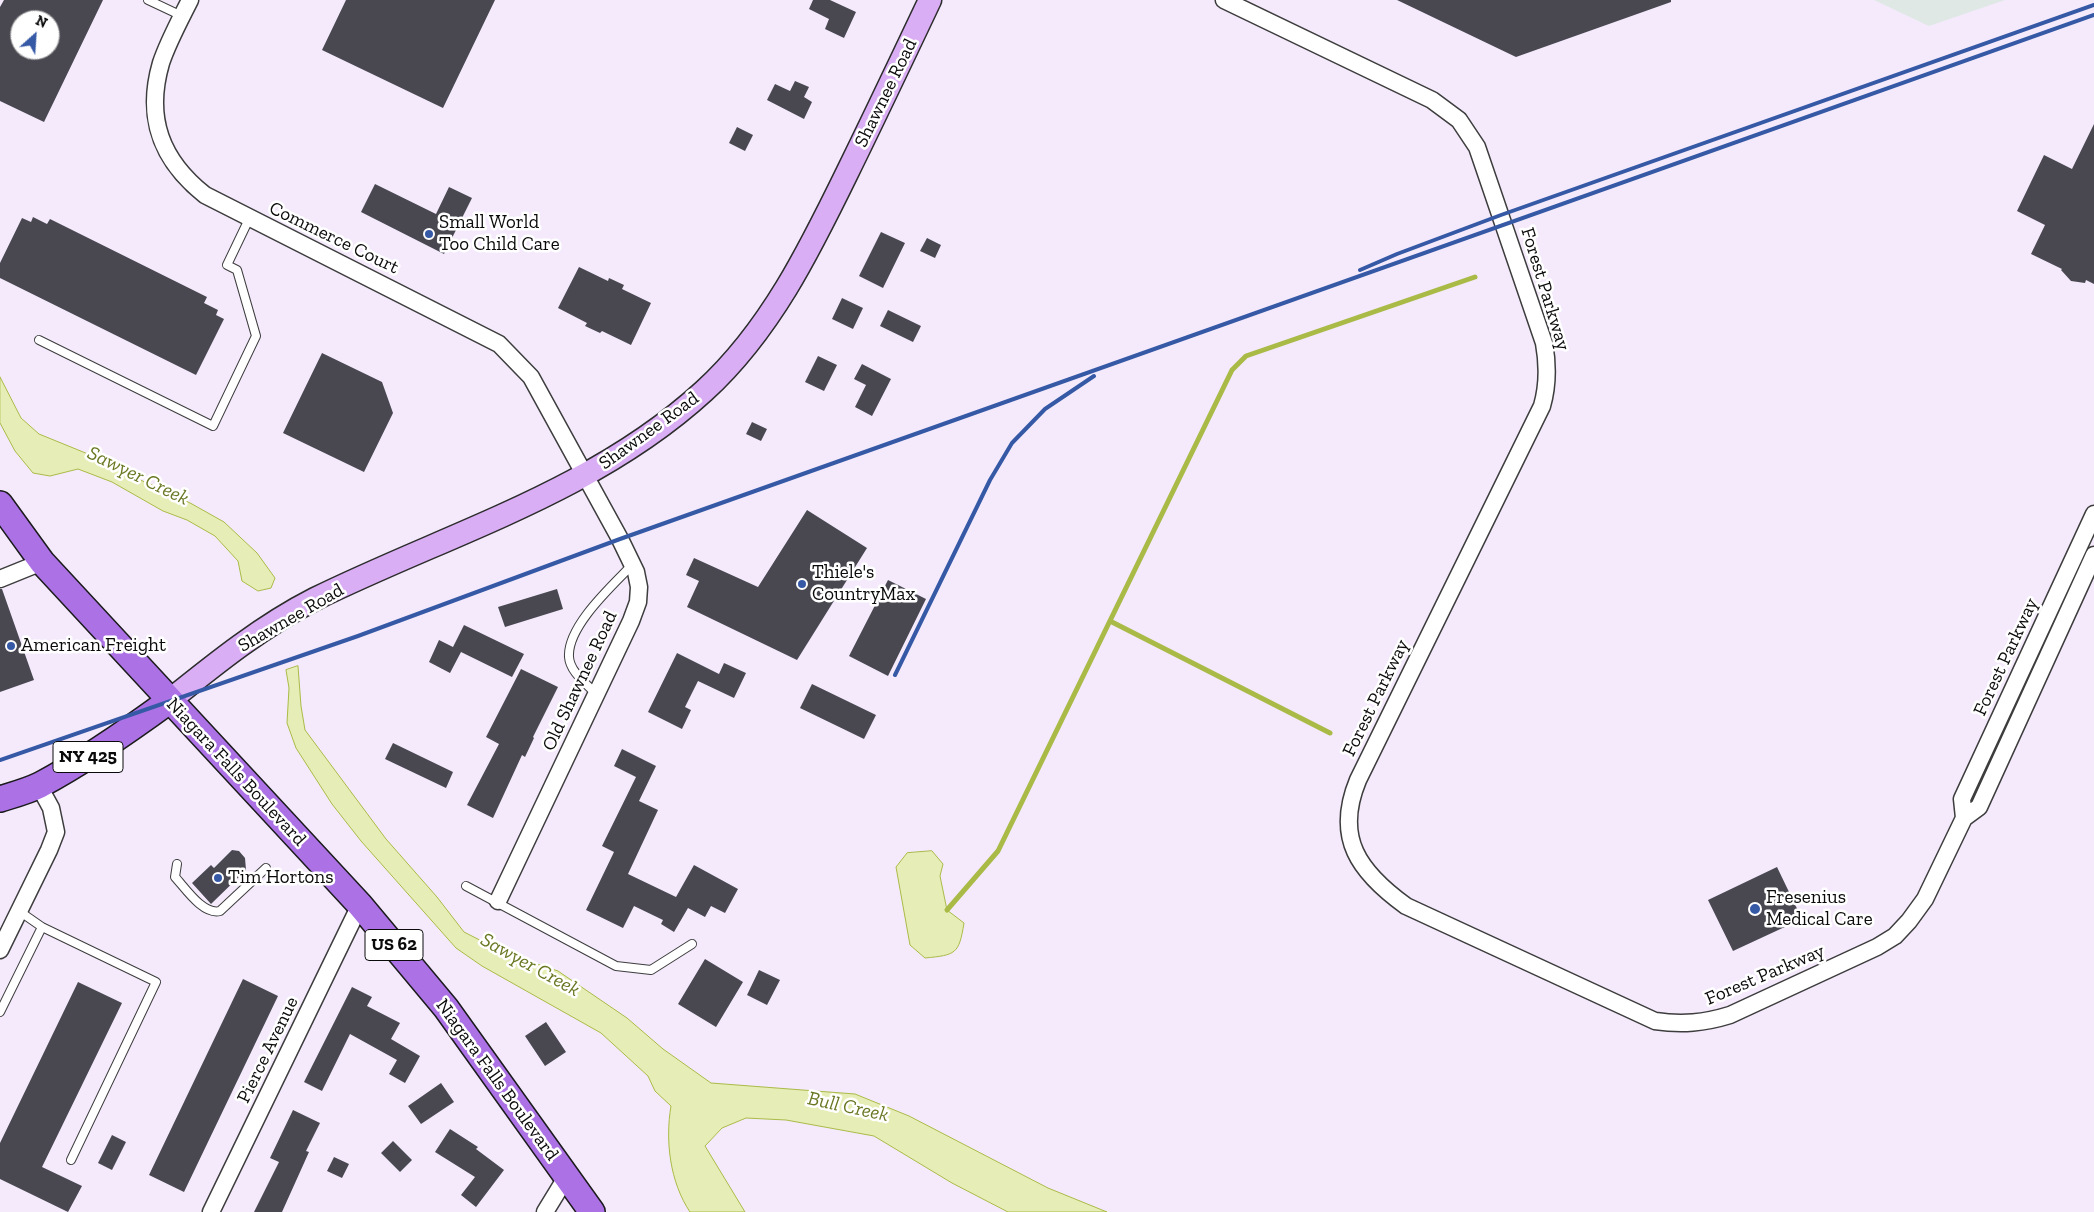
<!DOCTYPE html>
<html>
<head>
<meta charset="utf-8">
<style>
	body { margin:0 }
	#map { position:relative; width:2094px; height:1212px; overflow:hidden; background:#f4eafc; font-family:"Zilla Slab",serif }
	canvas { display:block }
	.north { position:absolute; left:10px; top:10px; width:50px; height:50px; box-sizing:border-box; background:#fff; border:1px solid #9d9d9d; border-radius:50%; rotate:26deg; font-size:14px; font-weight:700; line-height:20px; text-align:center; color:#0a0a0a }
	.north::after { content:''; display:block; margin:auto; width:18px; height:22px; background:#3659a6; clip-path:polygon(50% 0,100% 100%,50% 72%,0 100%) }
</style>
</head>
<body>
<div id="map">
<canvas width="2094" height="1212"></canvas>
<div class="north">N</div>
</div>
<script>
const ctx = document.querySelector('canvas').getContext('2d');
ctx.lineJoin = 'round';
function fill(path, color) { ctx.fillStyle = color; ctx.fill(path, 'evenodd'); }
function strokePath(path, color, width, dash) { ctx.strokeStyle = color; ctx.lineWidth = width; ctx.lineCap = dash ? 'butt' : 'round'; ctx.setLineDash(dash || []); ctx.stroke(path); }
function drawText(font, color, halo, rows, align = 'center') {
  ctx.font = font + ' "Zilla Slab",serif'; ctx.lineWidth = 5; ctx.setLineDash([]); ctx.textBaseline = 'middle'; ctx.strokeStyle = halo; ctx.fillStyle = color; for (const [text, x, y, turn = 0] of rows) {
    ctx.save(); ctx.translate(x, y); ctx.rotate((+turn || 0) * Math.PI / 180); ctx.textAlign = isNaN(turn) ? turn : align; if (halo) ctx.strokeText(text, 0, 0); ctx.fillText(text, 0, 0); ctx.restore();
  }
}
const industrial = new Path2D(`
	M1874 0H2005L1929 26Z`);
const water = new Path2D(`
	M0 377 21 418 39 434 88 454 133 477 164 490 192 504 224 522 257 553 275 578 271 588 258 591 242 581 238 561 215 536 187 520 163 511 112 482 78 469 50 476 33 473 15 451 0 423Z
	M298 666 301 706 305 730 386 839 437 897 464 932 507 954 558 971 627 1018 663 1049 711 1083 855 1094 909 1116 1048 1188 1107 1212H1008L952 1183 874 1136 786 1120 746 1118 722 1128 705 1146 745 1212H690C670 1182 665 1141 671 1106L655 1091 648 1076 601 1033 482 966 456 948 361 841 332 804 296 748 287 723 289 688 286 670Z
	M932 851 943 864 940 876 947 910 964 923C959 954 956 955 925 958L910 945 896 867 907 853Z`);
const stream = new Path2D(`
	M1110 621 1330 733
	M947 910 998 851 1232 370 1246 356 1475 277`);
const building = new Path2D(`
	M4 0H103L44 122 0 101V7ZM20 20H50V50H20Z
	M346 0H495L443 108 322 50Z
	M813 0H830L856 12 844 38 825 29 829 19 809 9Z
	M1397 0H1671V2L1516 57Z
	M795 81 809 87 804 97 812 102 804 119 767 100 775 84 790 91Z
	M2094 124V284L2086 280 2085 283 2071 281 2061 270 2062 269 2031 254 2045 225 2017 211 2044 155 2072 169Z
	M737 127 753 135 745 151 729 143Z
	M375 184 436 214 449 187 472 198 444 254 361 212Z
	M33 217 47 224 50 219 207 297 204 303 218 310 216 315 224 319 196 375 0 278V263L22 218 31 222Z
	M881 232 905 243 883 288 859 276Z
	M927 238 941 245 935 258 920 251Z
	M579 267 608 281 609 278 624 285 622 289 651 303 631 345 602 331 600 333 585 326 587 323 558 308Z
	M842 298 863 308 853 329 832 319Z
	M888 310 921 326 913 342 880 326Z
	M322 353 382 382 393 413 364 472 283 433Z
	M818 356 837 365 824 391 805 382Z
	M862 364 891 379 872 416 855 407 866 385 854 379Z
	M752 422 767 429 761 441 746 434Z
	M807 510 867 548 797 660 687 607 699 581 686 575 694 558 758 587Z
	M888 580 926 599 888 676 849 656Z
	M0 589H2L34 680 0 692Z
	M557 589 563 609 505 627 498 607Z
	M464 625 524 654 512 677 461 652 450 673 429 662 439 640 453 647Z
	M677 653 719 674 724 663 746 673 734 698 698 681 685 707 691 710 682 729 648 712Z
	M521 669 558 687 533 737 534 738 525 757 522 755 493 818 467 805 499 744 486 737Z
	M812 684 876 715 864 739 800 708Z
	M393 743 453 772 446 788 385 759Z
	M622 749 656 766 639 801 658 810 628 874 676 897 694 865 738 889 725 913 711 906 705 917 688 908 674 932 661 924 663 920 634 906 623 928 586 910 614 852 602 846 636 777 614 766Z
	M232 850 239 851 245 858 246 870 211 904 192 883 211 865 214 868Z
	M1777 867 1802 919 1733 951 1708 900Z
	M705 959 743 982 716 1027 678 1004Z
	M759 970 780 980 767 1005 747 995Z
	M243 979 278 996 184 1192 149 1175Z
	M78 982 122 1003 42 1167 82 1186 68 1212 0 1179V1143Z
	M352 987 372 997 367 1006 400 1023 391 1039 420 1056 405 1083 389 1074 397 1060 350 1034 322 1091 304 1082Z
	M546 1022 566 1052 545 1066 525 1036Z
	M441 1083 454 1102 421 1124 408 1106Z
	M293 1110 320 1123 306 1151 309 1152 282 1212H254L279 1162 270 1158Z
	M450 1129 478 1147 476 1149 504 1170 476 1207 461 1195 475 1177 435 1152Z
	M112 1135 126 1142 112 1170 98 1163Z
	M393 1141 412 1160 400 1172 381 1153Z
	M334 1157 349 1164 342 1178 327 1171Z`);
const lane = new Path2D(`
	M148 0 182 16
	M39 340 213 426 256 336 237 270 227 265 249 219
	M596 694C586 683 570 672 569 657 567 626 613 585 632 565
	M177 864 175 877C186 889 203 915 220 911L266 868
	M466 886 616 966 651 970 692 944
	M42 927 156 982 71 1160
	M0 1012 42 927 19 911`);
const street = new Path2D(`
	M190 0C180 20 168 42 161 63 145 118 161 160 205 195L499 344 531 377 620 539 636 572 639 587 638 602 631 621 498 901
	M1224 0 1432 100 1459 120 1477 147 1544 343C1548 365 1548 385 1542 406L1358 780C1334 838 1359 872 1406 906L1655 1021C1682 1025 1704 1023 1730 1015L1877 947 1895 936 1909 921 1925 899 1964 818 1979 807 2094 555
	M0 579 42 562
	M1964 818 1962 799 2094 514
	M0 950 49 850 56 832 51 808 39 786
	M211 1212 360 905
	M545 1212 567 1176`);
const secondary = new Path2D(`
	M169 701C215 664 262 626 315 599 447 534 594 492 704 391 770 331 810 249 848 171 876 114 903 57 930 0`);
const primary = new Path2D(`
	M0 504 42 562 360 905 446 1008 592 1212
	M0 799C13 795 28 791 40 785 85 761 128 731 169 701`);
const rail = new Path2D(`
	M1360 270 1397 254 1501 215 2094 5
	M895 675 990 480 1012 443 1045 409 1094 376
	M0 760 358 636 620 539 2094 15`);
const markers = [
	[429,234,5,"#3659a6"],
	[802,584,5,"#3659a6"],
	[11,646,5,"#3659a6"],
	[218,878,5,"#3659a6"],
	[1755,909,6,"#3659a6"]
];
const shields = [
	[88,757,70],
	[394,945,58]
];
const shieldNames = [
	["NY 425",88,757],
	["US 62",394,945]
];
const streetNames = [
	["Shawnee Road",886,93,-64],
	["Commerce Court",334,238,26],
	["Forest Parkway",1545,289,73],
	["Shawnee Road",649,431,-36],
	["Shawnee Road",291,618,-30],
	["Forest Parkway",2006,657,-65],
	["Old Shawnee Road",580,681,-65],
	["Forest Parkway",1376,698,-64],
	["Niagara Falls Boulevard",236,772,47],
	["Forest Parkway",1765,975,-23],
	["Pierce Avenue",268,1050,-64],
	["Niagara Falls Boulevard",497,1080,54]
];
const poiNames = [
	["Small World",439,223],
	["Too Child Care",439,245],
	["Thiele's",812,573],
	["CountryMax",812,595],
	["American Freight",21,646],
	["Tim Hortons",228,878],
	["Fresenius",1766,898],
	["Medical Care",1766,920]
];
const waterNames = [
	["Sawyer Creek",138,476,26],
	["Sawyer Creek",530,965,29],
	["Bull Creek",848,1107,12]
];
fill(industrial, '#dfe8e5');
fill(water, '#e6edb6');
strokePath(water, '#aaba47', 1);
strokePath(stream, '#aaba47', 5);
fill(building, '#494851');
strokePath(lane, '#3d3d3d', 10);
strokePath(street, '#3d3d3d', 19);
strokePath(secondary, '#2c2c2c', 25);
strokePath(primary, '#1b1b1b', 28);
strokePath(lane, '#fff', 8);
strokePath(street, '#fff', 16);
strokePath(secondary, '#daaef4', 22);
strokePath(primary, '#ab71e5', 25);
strokePath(rail, '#3659a6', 4);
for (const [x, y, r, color] of markers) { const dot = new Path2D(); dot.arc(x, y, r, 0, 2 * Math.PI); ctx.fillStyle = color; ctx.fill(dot); strokePath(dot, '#fff', 2); }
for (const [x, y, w] of shields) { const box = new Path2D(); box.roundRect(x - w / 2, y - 15.5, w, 31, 4); ctx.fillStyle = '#fff'; ctx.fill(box); strokePath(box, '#0a0a0a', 1); }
drawText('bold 18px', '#0a0a0a', null, shieldNames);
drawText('19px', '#0a0a0a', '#fff', streetNames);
drawText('19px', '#0a0a0a', '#fff', poiNames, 'left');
drawText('italic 20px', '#697823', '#fff', waterNames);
</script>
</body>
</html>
